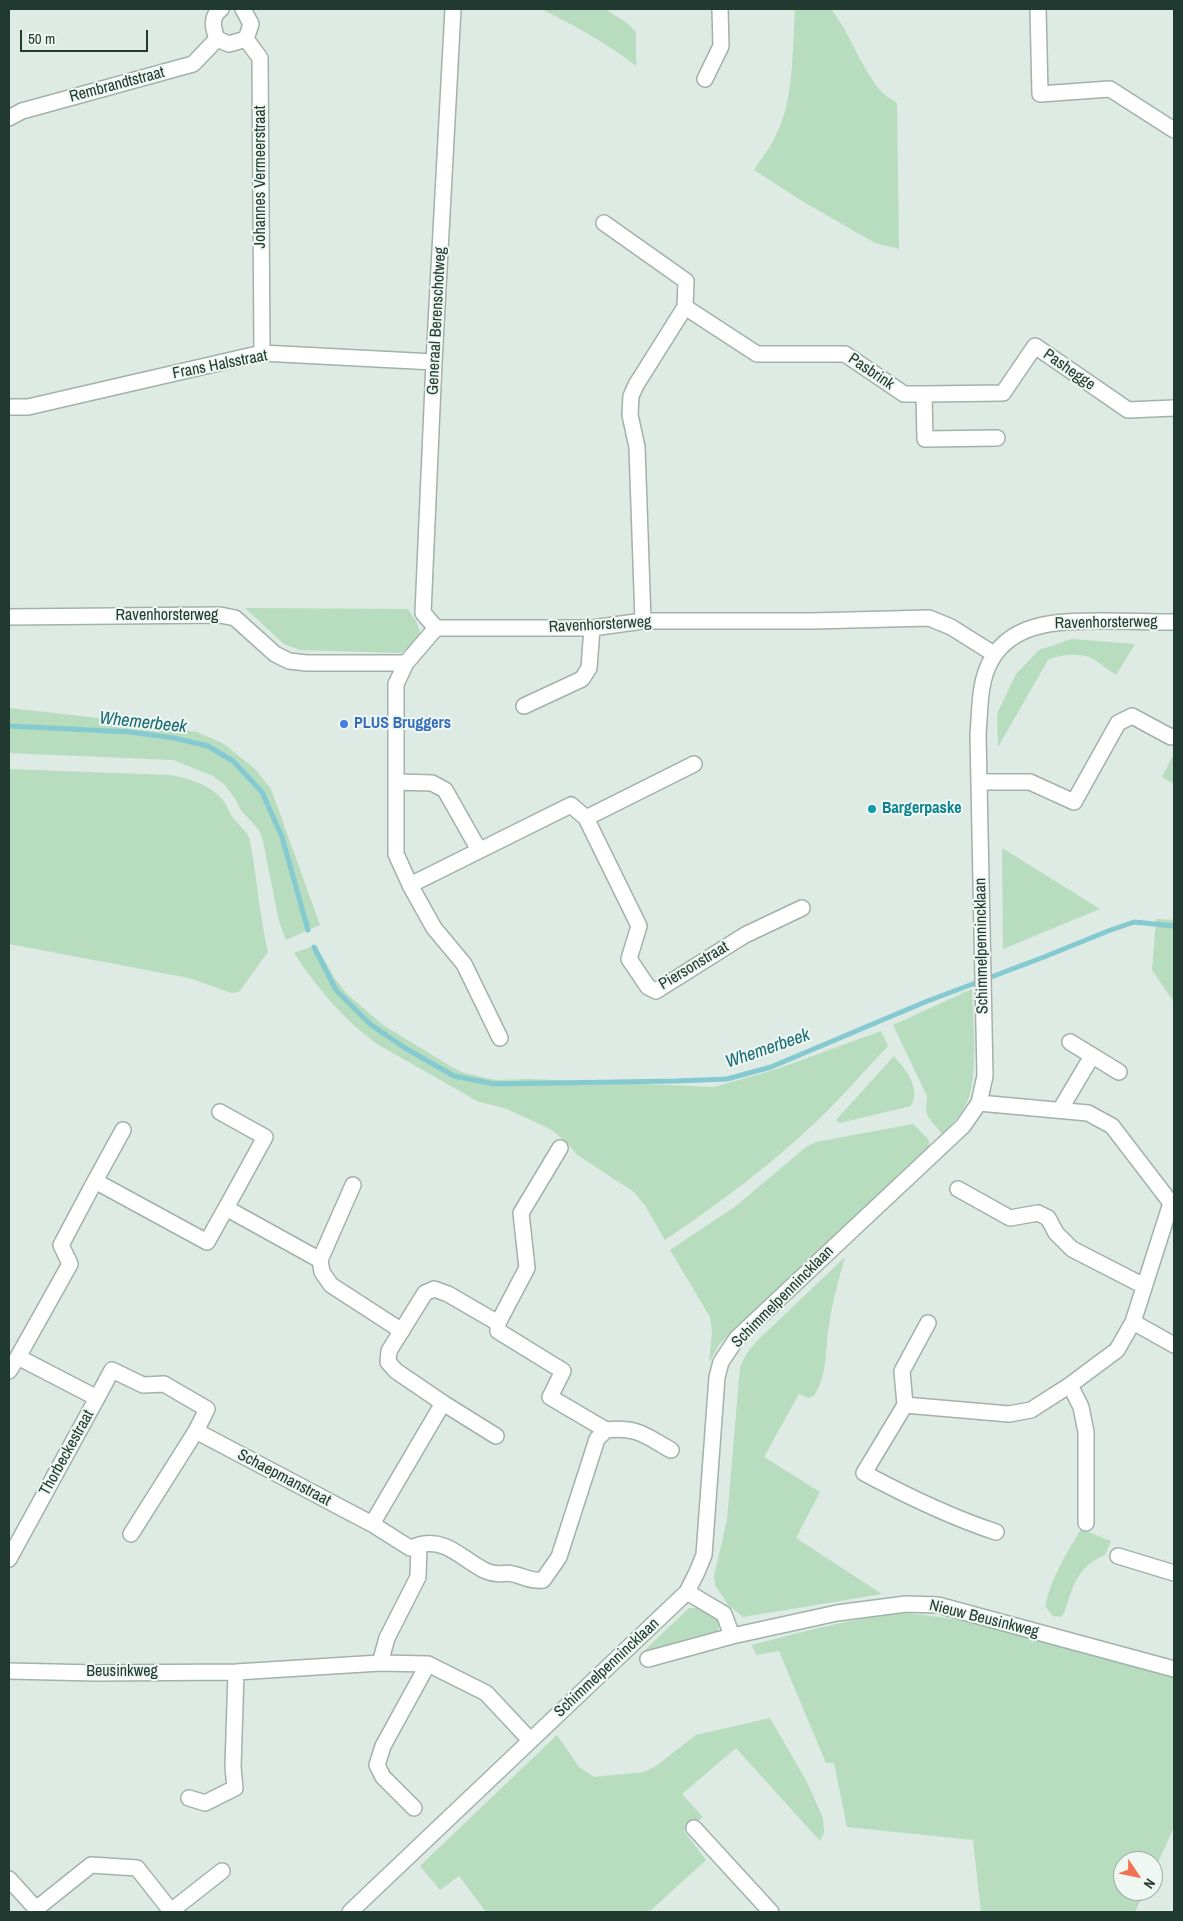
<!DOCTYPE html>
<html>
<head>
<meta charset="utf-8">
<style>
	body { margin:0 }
	#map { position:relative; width:1183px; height:1921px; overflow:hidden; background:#deeae4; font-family:"Archivo Narrow",sans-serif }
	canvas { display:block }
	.frame { position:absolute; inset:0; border:10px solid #203a31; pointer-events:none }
	.north { position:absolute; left:1113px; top:1851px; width:50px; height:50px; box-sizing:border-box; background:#eff7f2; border:1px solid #9caba5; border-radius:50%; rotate:124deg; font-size:14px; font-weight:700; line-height:20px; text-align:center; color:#203a31 }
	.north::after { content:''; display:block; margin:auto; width:18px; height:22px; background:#f37053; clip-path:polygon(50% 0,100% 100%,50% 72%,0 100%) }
	.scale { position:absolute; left:20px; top:30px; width:128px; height:22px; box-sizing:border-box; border:2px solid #203a31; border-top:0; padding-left:6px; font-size:15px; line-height:18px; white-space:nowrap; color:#203a31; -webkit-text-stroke:4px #eff7f2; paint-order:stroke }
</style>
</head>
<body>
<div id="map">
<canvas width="1183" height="1921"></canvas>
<div class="frame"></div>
<div class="north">N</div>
<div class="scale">50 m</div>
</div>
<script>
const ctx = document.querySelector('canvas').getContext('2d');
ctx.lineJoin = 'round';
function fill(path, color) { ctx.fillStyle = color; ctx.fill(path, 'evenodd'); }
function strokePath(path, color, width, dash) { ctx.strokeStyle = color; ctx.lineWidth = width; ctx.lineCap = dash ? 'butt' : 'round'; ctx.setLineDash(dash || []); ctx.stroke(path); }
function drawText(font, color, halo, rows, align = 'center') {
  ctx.font = font + ' "Archivo Narrow",sans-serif'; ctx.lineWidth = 4; ctx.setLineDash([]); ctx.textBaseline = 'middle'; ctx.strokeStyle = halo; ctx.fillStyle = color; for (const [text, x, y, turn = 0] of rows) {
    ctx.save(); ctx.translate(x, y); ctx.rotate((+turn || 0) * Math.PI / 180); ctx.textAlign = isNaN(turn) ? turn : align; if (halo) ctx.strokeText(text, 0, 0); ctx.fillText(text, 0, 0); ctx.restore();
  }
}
const green = new Path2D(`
	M541 9H605L627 23 636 32V66C607 43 574 25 541 9Z
	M795 9H831C850 33 859 64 879 89 883 95 891 98 897 103L899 249 875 243 802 201 754 170C760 160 768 151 773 141 795 102 792 52 795 9Z
	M245 608 408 609 417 623 420 634 412 645 401 653 300 650 284 644Z
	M1072 639 1135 644 1116 675C1108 670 1098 661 1089 657 1077 653 1059 655 1048 660L998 747 997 714 1016 674 1039 650Z
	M9 708 126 721 197 732 224 744 255 769 271 789 320 925 286 940 279 921 263 841 259 830 240 809 236 800 224 784 213 776 173 760 9 753Z
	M1174 754V784L1162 777Z
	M9 769 169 775C188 778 208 784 222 799 227 804 229 813 234 819 239 825 245 830 249 837 257 875 259 914 268 952L239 992 232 993 189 978 9 944Z
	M1002 848 1100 909 1003 949Z
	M1156 919 1174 920V1002L1152 970Z
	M316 945 335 979 348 995 383 1025 450 1066 464 1073 496 1080 529 1079 714 1087 777 1069 881 1031 888 1046C865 1070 842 1097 818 1120 771 1165 718 1204 665 1240L646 1207 634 1192 576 1154 569 1145 552 1130 507 1109 477 1101 377 1044C343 1019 317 988 294 953Z
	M972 989C973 1018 978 1071 969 1097 964 1111 953 1124 942 1134L928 1117 926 1110 927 1096 893 1025Z
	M894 1056C906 1070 921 1088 911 1106L840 1123 836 1120Z
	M913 1124 928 1139 930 1146 729 1334 718 1346 709 1363 712 1333 710 1317 670 1250 736 1206 806 1147 816 1142Z
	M845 1257C839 1279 832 1302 829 1325 825 1349 828 1374 814 1396L808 1398 799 1394 764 1457 820 1492 796 1538 882 1594 743 1617 728 1605 715 1585 714 1576 727 1520 740 1367 747 1353 756 1342Z
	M1081 1529 1111 1541 1105 1555C1086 1562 1076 1577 1070 1595 1067 1603 1066 1611 1061 1617L1053 1616 1045 1606C1051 1578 1067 1553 1081 1529Z
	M689 1608H700L717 1617C718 1622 720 1628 717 1633 708 1645 657 1651 641 1654Z
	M907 1613C999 1622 1086 1651 1174 1676V1827L1153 1873V1861H1123V1891H1145L1135 1912H981L973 1840 847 1827 834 1763H826L779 1651 756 1655 752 1645C803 1632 854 1617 907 1613Z
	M770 1718 807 1782 823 1818 824 1833 820 1841 736 1748 682 1794 703 1817 684 1831 706 1860 649 1912H486L459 1876 440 1890 420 1866 557 1735 579 1767 594 1777 644 1772 656 1766 696 1735Z`);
const stream = new Path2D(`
	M9 726 130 732 174 738 208 746 233 761 262 792 282 837 308 930
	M314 947 336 990 370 1024 405 1048 454 1076 494 1084 676 1081 727 1079 771 1067 925 1002 1044 957 1108 931 1134 922 1174 926`);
const minor = new Path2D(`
	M221 9C210 17 213 28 217 39L229 44 246 39
	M243 9 251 24 246 39 260 58 262 353
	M1038 9 1040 94 1110 89 1174 130
	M705 79 721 46 720 9
	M9 118 22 111 193 64 217 39
	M604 223 686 281 685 307 636 385 631 396 630 415 637 447 643 621
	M685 307 757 354H845L904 394H924L925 439 997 438
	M924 394 1003 393 1035 346 1128 410 1174 408
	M9 407H28L262 353 434 362
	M9 617 220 615 235 618 275 654 289 661 307 663H406
	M436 628 423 613 434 362 453 9
	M524 706 582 679 589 668 592 628
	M396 782 432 783 445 790 479 850
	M979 782H1030L1074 802 1118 723 1132 716 1171 737 1174 736
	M586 818 639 926 629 959 648 987 656 991 745 935 802 908
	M410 885 396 854V684L406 663 436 628H592L643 621H812L929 618 951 627 994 654
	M500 1038 464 964 434 928 410 885 571 805 586 818 694 764
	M1070 1042 1119 1072
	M979 1103 1088 1113 1112 1126 1171 1203 1174 1204
	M1060 1110 1092 1056
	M220 1112 265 1137 226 1208
	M95 1181 123 1130
	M958 1189 1010 1218 1038 1213 1048 1218 1056 1233 1072 1249 1144 1286
	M320 1260 353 1185
	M1133 1322 1174 1345
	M9 1371 18 1357
	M1070 1385 1081 1407 1086 1432V1523
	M97 1398 112 1370 143 1385 164 1384 207 1409 196 1431 372 1524 410 1548 419 1545 418 1577 387 1638 380 1663
	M443 1403 496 1436
	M905 1405 902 1371 928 1323
	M606 1430C636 1426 646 1436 671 1450
	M372 1524 443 1403 396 1371 388 1362 389 1351 425 1293 434 1289 448 1294 498 1323 527 1268 521 1213 560 1148
	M996 1532C950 1517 907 1496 864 1473L905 1405 1009 1414 1031 1410 1070 1385 1117 1350 1133 1322 1171 1203
	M131 1534 196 1431
	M419 1545C446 1537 464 1561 486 1571 500 1577 503 1571 513 1574 523 1576 532 1582 543 1580L559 1557 597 1439 606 1430 550 1397 563 1371 498 1331V1323
	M1118 1556 1174 1573
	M9 1559 97 1398 18 1357 70 1264 61 1245 95 1181 207 1242 226 1208 320 1260 322 1272 331 1285 402 1331
	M687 1592 724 1614 732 1636
	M648 1659 732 1636 837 1613 906 1604 938 1605 1174 1669
	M9 1671 96 1673 236 1672 380 1663 428 1664 486 1693 530 1740
	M189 1798 205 1803 235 1788 233 1767 236 1672
	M414 1808 383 1777 377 1765 383 1746 428 1664
	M694 1828 771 1912
	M9 1879 39 1912
	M36 1909 91 1865 137 1868 171 1911 222 1871
	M350 1912 687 1592 697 1572 704 1555 717 1377 721 1362 737 1338 963 1126 979 1103 985 1076 978 734C980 713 979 689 987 669 1006 620 1061 621 1105 621 1128 621 1151 622 1174 622`);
const markers = [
	[344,724,5,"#3f7fe0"],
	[872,809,5,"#0f9aa8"]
];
const streetNames = [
	["Rembrandtstraat",117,85,-15],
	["Johannes Vermeerstraat",261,177,-90],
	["Generaal Berenschotweg",437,321,-87],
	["Frans Halsstraat",220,365,-11],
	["Pashegge",1069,370,35],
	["Pasbrink",871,372,34],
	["Ravenhorsterweg",167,616],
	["Ravenhorsterweg",1106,623,-1],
	["Ravenhorsterweg",600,625,-3],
	["Schimmelpennincklaan",982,946,-91],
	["Piersonstraat",694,966,-31],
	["Schimmelpennincklaan",783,1297,-45],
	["Thorbeckestraat",67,1453,-61],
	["Schaepmanstraat",284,1478,28],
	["Nieuw Beusinkweg",984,1619,14],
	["Schimmelpennincklaan",607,1668,-43],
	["Beusinkweg",122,1672]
];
const shopNames = [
	["PLUS Bruggers",354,724]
];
const cultureNames = [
	["Bargerpaske",882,809]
];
const waterNames = [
	["Whemerbeek",143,723,6],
	["Whemerbeek",768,1049,-19]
];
fill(green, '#b7dcbe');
strokePath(stream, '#85cad0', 5);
strokePath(minor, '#a1b2ab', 18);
strokePath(minor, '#fff', 15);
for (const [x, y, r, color] of markers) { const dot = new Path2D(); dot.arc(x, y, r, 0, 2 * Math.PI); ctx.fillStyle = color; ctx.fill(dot); strokePath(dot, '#eff7f2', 2); }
drawText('16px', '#203a31', '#eff7f2', streetNames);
drawText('bold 16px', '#366cbe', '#eff7f2', shopNames, 'left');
drawText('bold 16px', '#0d838f', '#eff7f2', cultureNames, 'left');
drawText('italic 18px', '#1a6c75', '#eff7f2', waterNames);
</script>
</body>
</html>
